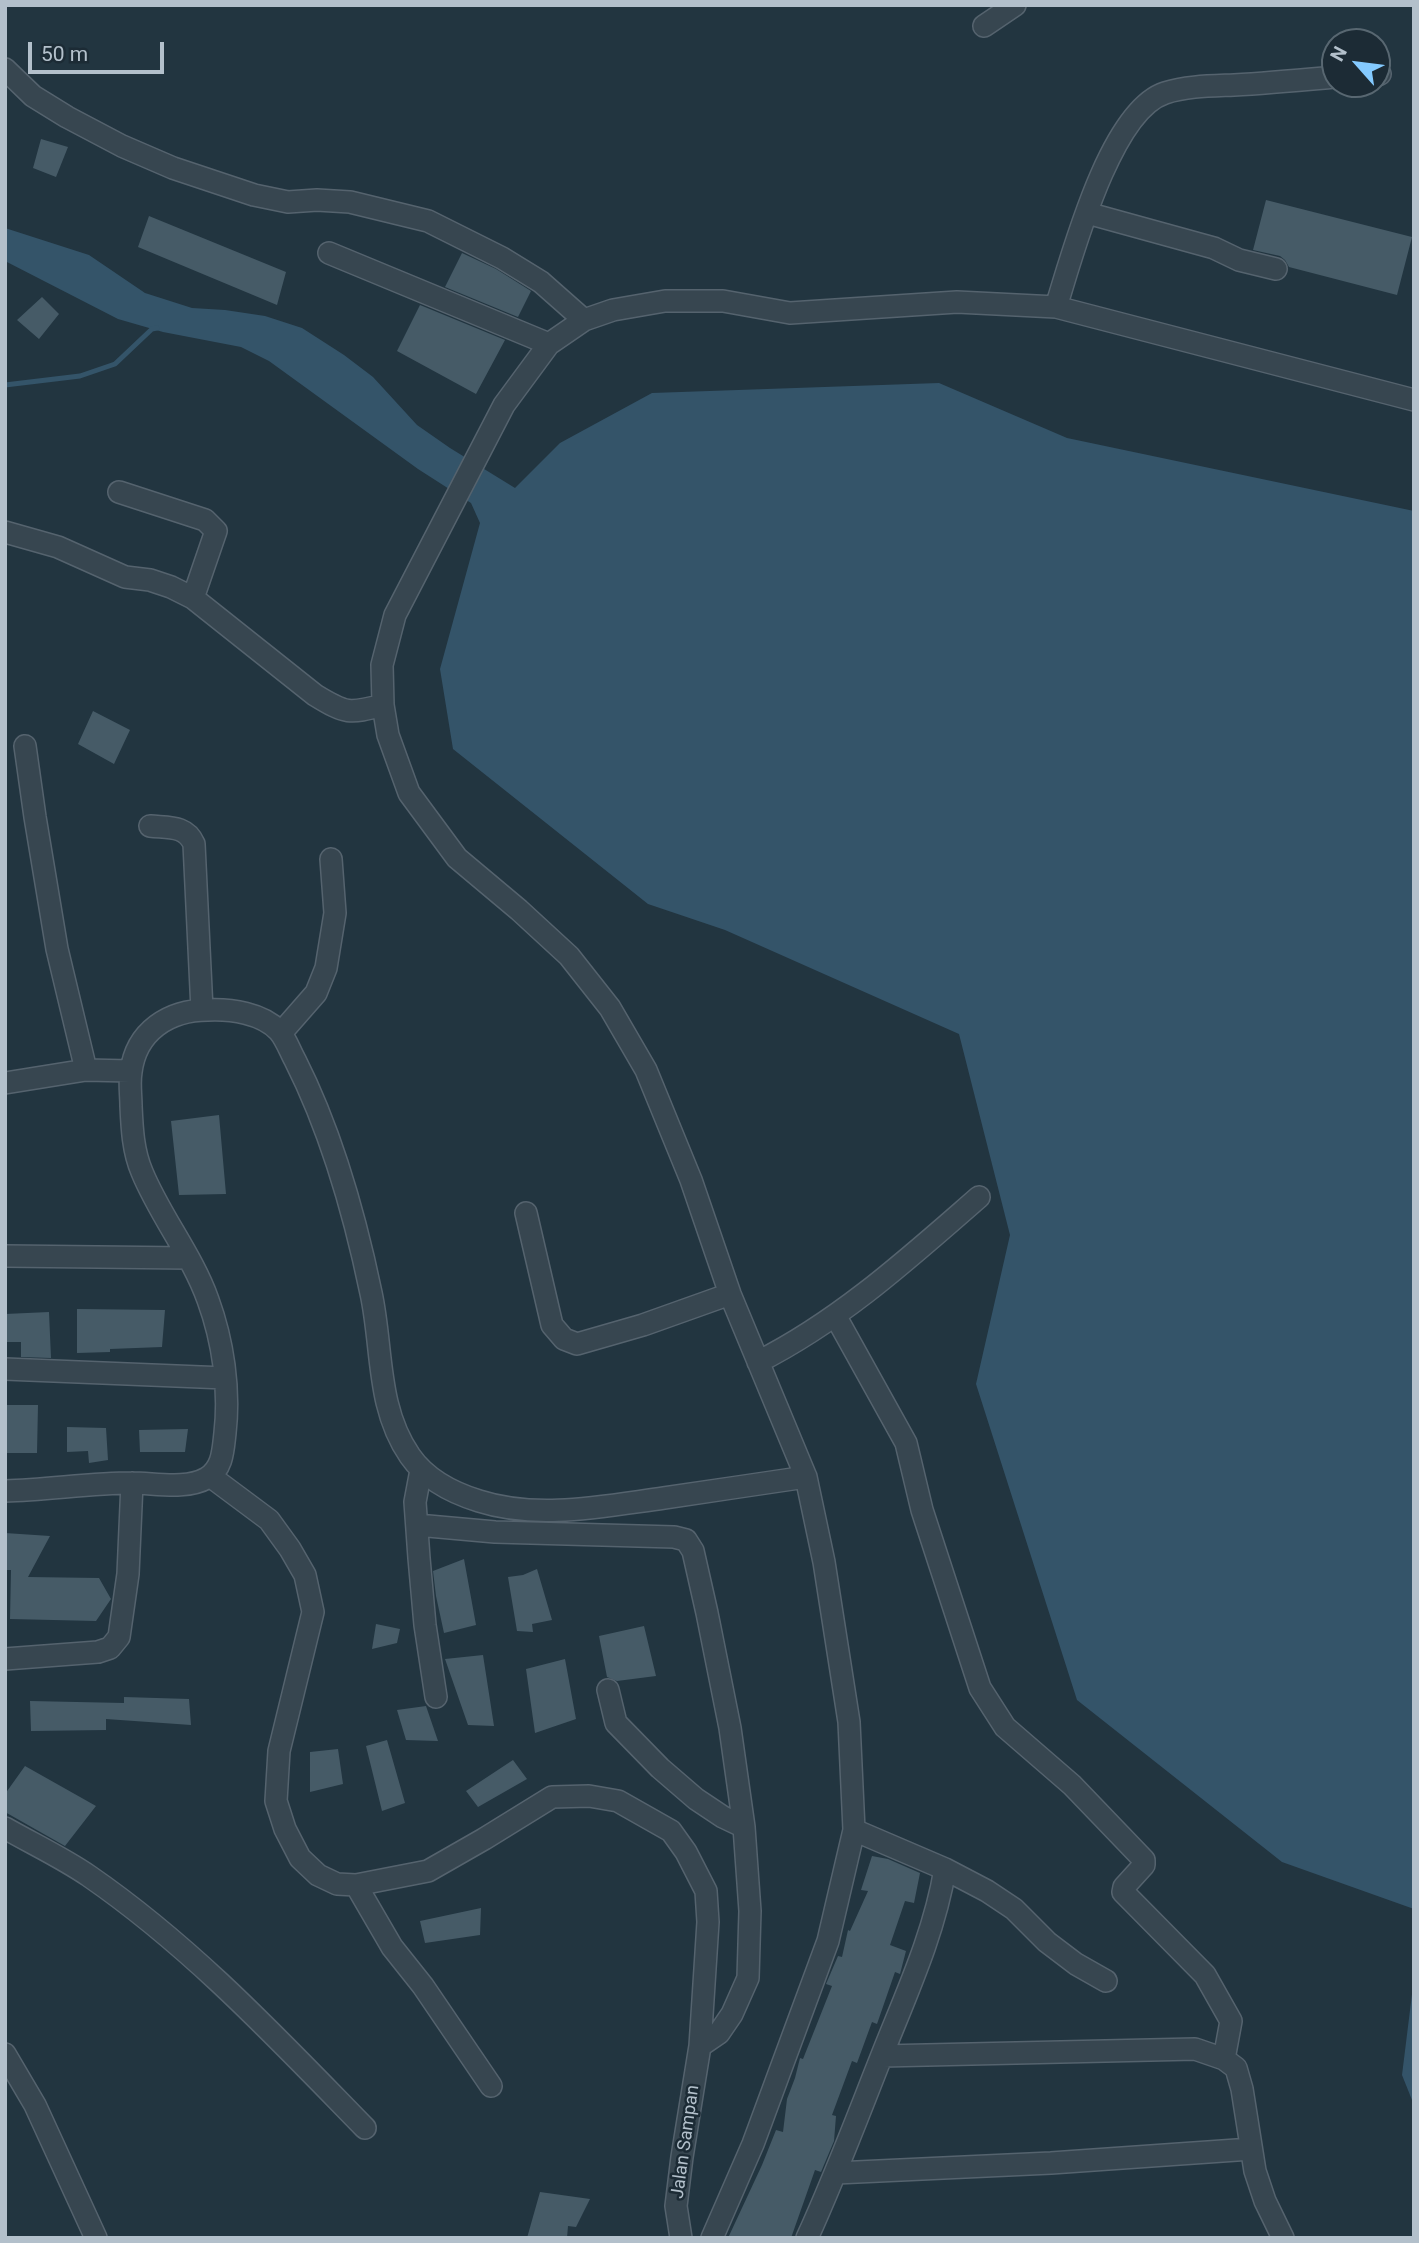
<!DOCTYPE html>
<html>
<head>
<meta charset="utf-8">
<style>
	body { margin:0 }
	#map { position:relative; width:1419px; height:2243px; overflow:hidden; background:#223540; font-family:Roboto,sans-serif }
	canvas { display:block }
	.frame { position:absolute; inset:0; border:7px solid #b3c0cb; pointer-events:none }
	.north { position:absolute; left:1321px; top:28px; width:70px; height:70px; box-sizing:border-box; background:#1c2b35; border:2px solid #586771; border-radius:50%; rotate:298deg; font-size:19px; font-weight:700; line-height:28px; text-align:center; color:#b3c0cb }
	.north::after { content:''; display:block; margin:auto; width:24px; height:32px; background:#84caff; clip-path:polygon(50% 0,100% 100%,50% 72%,0 100%) }
	.scale { position:absolute; left:28px; top:42px; width:136px; height:32px; box-sizing:border-box; border:4px solid #b3c0cb; border-top:0; padding-left:9px; font-size:21px; line-height:24px; white-space:nowrap; color:#b3c0cb; -webkit-text-stroke:5px #1c2b35; paint-order:stroke }
</style>
</head>
<body>
<div id="map">
<canvas width="1419" height="2243"></canvas>
<div class="frame"></div>
<div class="north">N</div>
<div class="scale">50 m</div>
</div>
<script>
const ctx = document.querySelector('canvas').getContext('2d');
ctx.lineJoin = 'round';
function fill(path, color) { ctx.fillStyle = color; ctx.fill(path, 'evenodd'); }
function strokePath(path, color, width, dash) { ctx.strokeStyle = color; ctx.lineWidth = width; ctx.lineCap = dash ? 'butt' : 'round'; ctx.setLineDash(dash || []); ctx.stroke(path); }
function drawText(font, color, halo, rows, align = 'center') {
  ctx.font = font + ' Roboto,sans-serif'; ctx.lineWidth = 5; ctx.setLineDash([]); ctx.textBaseline = 'middle'; ctx.strokeStyle = halo; ctx.fillStyle = color; for (const [text, x, y, turn = 0] of rows) {
    ctx.save(); ctx.translate(x, y); ctx.rotate((+turn || 0) * Math.PI / 180); ctx.textAlign = isNaN(turn) ? turn : align; if (halo) ctx.strokeText(text, 0, 0); ctx.fillText(text, 0, 0); ctx.restore();
  }
}
const water = new Path2D(`
	M5 228 89 255 145 293 192 308 225 310 265 316 302 328 344 355 373 377 417 425 450 448 515 488 560 443 652 393 939 383 1067 438 1414 511V1909L1282 1862 1077 1700 976 1384 1010 1235 959 1034 725 930 648 904 453 749 440 669 480 523 471 503 418 469 269 361 241 347 163 332 118 319 5 261Z
	M1414 1978V2105L1402 2075Z`);
const stream = new Path2D(`
	M5 385 80 376 115 364 152 329 157 328`);
const building = new Path2D(`
	M41 139 68 147 56 177 33 168Z
	M1266 200 1412 237 1397 295 1289 267 1285 260 1280 256 1253 250Z
	M149 216 286 272 277 305 138 247Z
	M462 253 496 269 531 291 518 317 445 287Z
	M42 297 59 314 39 339 17 320Z
	M420 305 505 340 476 394 397 351Z
	M93 711 130 730 114 764 78 744Z
	M219 1115 226 1194 179 1195 171 1121Z
	M77 1309 165 1310 162 1347 110 1349V1352L77 1353Z
	M49 1312 51 1358 21 1357V1342H5V1314Z
	M5 1405H38L37 1453H5Z
	M67 1427 106 1428 108 1460 89 1463 88 1451 67 1452Z
	M188 1429 185 1452H140L139 1430Z
	M5 1533 50 1536 28 1577 99 1578 111 1599 96 1621 10 1619 11 1570H5Z
	M464 1559 476 1625 444 1633 436 1596 433 1571Z
	M537 1569 552 1620 532 1624 533 1632 517 1631 508 1577 523 1575Z
	M376 1624 400 1629 397 1643 372 1649Z
	M644 1626 656 1676 617 1681 607 1677 599 1636Z
	M483 1655 494 1726 468 1725 445 1659Z
	M565 1659 576 1719 535 1733 526 1669Z
	M124 1697 189 1699 191 1725 106 1719V1730L31 1731 30 1701 124 1703Z
	M426 1706 438 1741 406 1740 397 1710Z
	M387 1740 405 1803 382 1811 366 1746Z
	M338 1749 343 1784 310 1792V1752Z
	M513 1760 527 1779 478 1807 466 1791Z
	M25 1766 96 1806 65 1846 5 1812V1794Z
	M872 1856 888 1859 920 1873 914 1903 905 1901 890 1945 906 1951 900 1974 895 1972 877 2024 872 2022 857 2063 852 2061 832 2115 836 2116 834 2141 821 2172 815 2170 791 2238H728L762 2165 776 2130 783 2132 787 2099 795 2078 800 2058 803 2059 832 1986 826 1984 838 1956 842 1957 848 1930 850 1931 868 1891 861 1890Z
	M481 1908 480 1935 425 1943 420 1921Z
	M540 2192 590 2199 576 2227 568 2226 567 2238H527Z`);
const minor = new Path2D(`
	M984 26 1015 5
	M5 69 33 96 67 117 122 146 173 168 254 195 288 202 317 200 350 202 428 221 502 258 541 282 584 320
	M1377 75 1380 74
	M1087 213 1214 248 1239 260 1276 269
	M329 253 549 344
	M1056 307C1072 256 1110 111 1165 93 1187 86 1211 86 1234 85 1268 83 1301 80 1335 77
	M119 492 205 520 216 531 193 598
	M5 532 58 547 125 577 150 580 171 587 193 598 315 695C346 714 349 714 383 705
	M25 746 35 817 57 949 86 1070
	M150 826C168 828 186 825 194 844L202 1010
	M281 1033 316 993 326 968 335 913 331 859
	M5 1083 86 1070 131 1071
	M526 1213 552 1325 564 1339 577 1344 643 1325 730 1294
	M5 1256 188 1258
	M836 1317 906 1443 922 1510 980 1688 1005 1727 1072 1785 1144 1860V1865L1124 1887 1123 1892 1205 1975 1231 2021 1224 2059
	M758 1362C841 1320 909 1258 979 1197
	M5 1369 225 1378
	M421 1470 415 1502 419 1558 425 1625 436 1697
	M210 1476 269 1520 290 1549 305 1575 313 1612 279 1751 276 1801 285 1829 300 1858 318 1875 337 1884 356 1885 428 1871 484 1839 552 1797 589 1796 618 1801 671 1831 686 1852 706 1891 708 1922 700 2046 682 2157 676 2206 681 2238
	M5 1491C48 1490 90 1483 132 1483 155 1483 186 1490 207 1478 223 1468 223 1450 225 1433 230 1389 223 1341 208 1300 192 1255 160 1216 142 1172 133 1151 132 1128 131 1106 131 1095 129 1083 131 1072 136 1031 169 1010 208 1010 231 1009 262 1013 279 1031 286 1039 290 1051 295 1060 331 1131 355 1216 371 1293 383 1348 376 1407 410 1456 426 1479 453 1493 479 1501 538 1520 604 1506 664 1498 711 1491 759 1484 806 1477
	M417 1525 495 1532 674 1537 686 1540 693 1551 707 1613 730 1728 744 1827 750 1911 748 1978 732 2014 719 2033 700 2046
	M5 1659 98 1652 110 1648 119 1637 128 1574 132 1483
	M608 1690 616 1723 660 1768 696 1799 723 1817 744 1827
	M5 1828C33 1844 63 1858 89 1876 192 1947 277 2038 365 2128
	M945 1869 987 1891 1014 1909 1047 1942 1076 1964 1106 1981
	M356 1885 392 1947 423 1986 491 2086
	M5 2054 35 2105 96 2238
	M882 2056 1195 2049 1224 2059 1236 2068 1242 2089 1255 2171 1265 2201 1283 2238
	M836 2173 1051 2163 1251 2149
	M712 2238 753 2144 828 1941 854 1830 849 1722 824 1562 806 1477 730 1294 691 1180 646 1070 610 1008 569 956 519 910 457 858 409 793 388 735 383 705 382 665 395 615 504 405 549 344 584 320 613 310 665 301H723L790 313 957 302 1056 307 1414 400
	M807 2238C836 2175 860 2110 886 2045 909 1988 935 1930 945 1869L854 1830`);
const streetNames = [
	["Jalan Sampan",686,2142,-82]
];
fill(water, '#345469');
strokePath(stream, '#345469', 5);
fill(building, '#465b67');
strokePath(minor, '#55636e', 24);
strokePath(minor, '#374650', 21);
drawText('18px', '#b3c0cb', '#1c2b35', streetNames);
</script>
</body>
</html>
